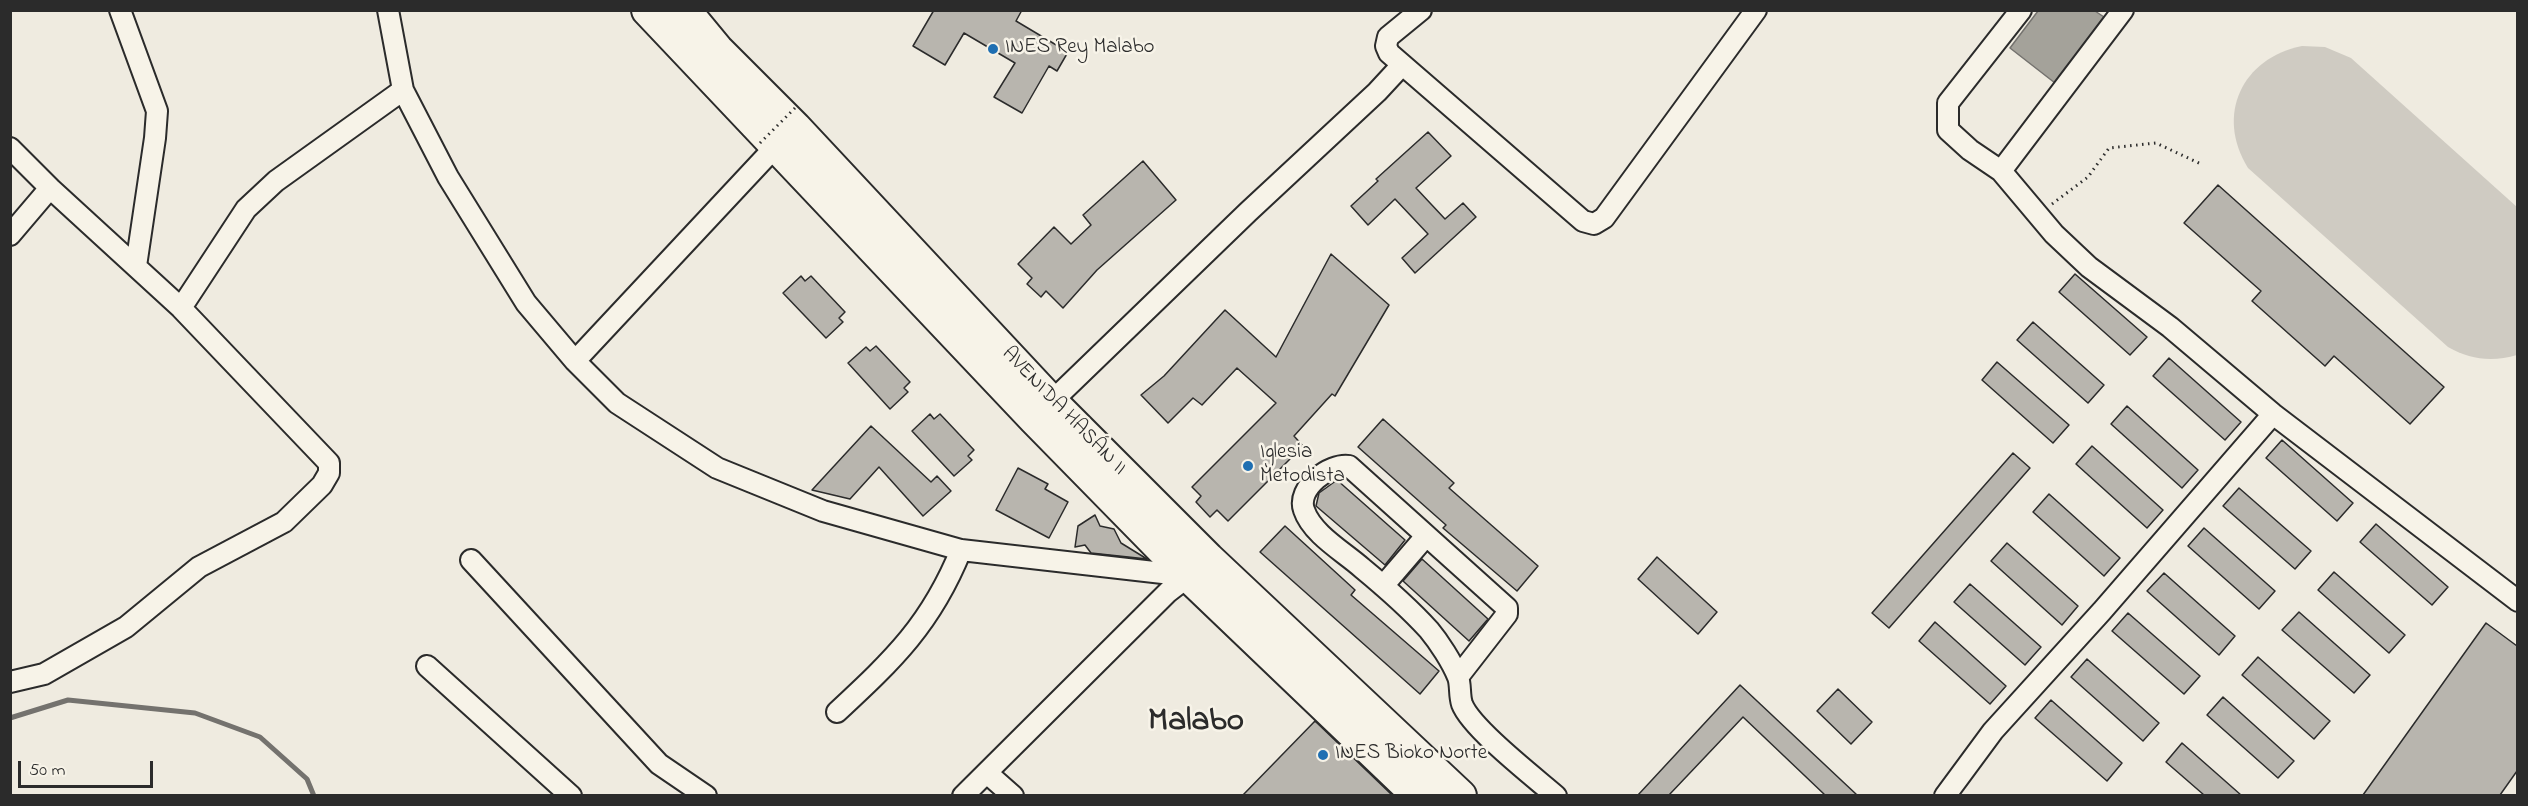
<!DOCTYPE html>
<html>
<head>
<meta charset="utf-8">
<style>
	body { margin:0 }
	#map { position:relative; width:2528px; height:806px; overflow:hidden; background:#efebe0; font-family:"Indie Flower",sans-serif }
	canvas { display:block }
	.frame { position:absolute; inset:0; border:12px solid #2b2b2b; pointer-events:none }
	.scale { position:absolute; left:18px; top:761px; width:135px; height:27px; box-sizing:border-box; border:3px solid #2b2b2b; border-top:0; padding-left:8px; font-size:18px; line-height:21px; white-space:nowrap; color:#2b2b2b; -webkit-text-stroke:4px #f7f3e8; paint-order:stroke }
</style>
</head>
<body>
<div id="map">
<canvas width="2528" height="806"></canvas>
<div class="frame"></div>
<div class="scale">50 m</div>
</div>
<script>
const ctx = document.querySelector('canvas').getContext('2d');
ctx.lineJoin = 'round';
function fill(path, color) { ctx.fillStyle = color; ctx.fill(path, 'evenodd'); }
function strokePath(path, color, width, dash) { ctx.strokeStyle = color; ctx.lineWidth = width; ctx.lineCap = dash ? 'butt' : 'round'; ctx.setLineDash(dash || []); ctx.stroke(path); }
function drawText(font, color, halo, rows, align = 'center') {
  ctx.font = font + ' "Indie Flower",sans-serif'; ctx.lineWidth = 5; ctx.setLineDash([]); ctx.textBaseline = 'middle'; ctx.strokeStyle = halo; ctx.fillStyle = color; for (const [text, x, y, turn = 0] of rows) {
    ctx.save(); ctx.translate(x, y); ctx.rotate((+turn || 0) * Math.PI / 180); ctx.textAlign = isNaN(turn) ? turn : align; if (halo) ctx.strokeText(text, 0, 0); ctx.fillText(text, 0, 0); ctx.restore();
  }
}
const green = new Path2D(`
	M2302 46 2325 47 2351 58 2517 207V355C2493 362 2470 360 2448 347L2248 168C2215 115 2242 58 2302 46Z`);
const water = new Path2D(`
	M2038 11H2095L2104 17 2055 83 2010 48Z`);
const stream = new Path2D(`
	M10 718 68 700 195 713 260 737 307 779 314 796`);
const building = new Path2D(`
	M934 10H1022L1016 21 1068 52 1057 71 1049 66 1022 113 994 97 1015 63 964 33 945 65 913 46Z
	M1428 132 1451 156 1416 188 1445 219 1463 203 1476 217 1415 273 1402 258 1428 234 1395 199 1368 225 1351 206 1378 181 1376 179Z
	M1143 161 1176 200 1097 270 1063 308 1046 291 1041 297 1027 284 1032 278 1018 264 1054 227 1071 244 1091 225 1083 215Z
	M2218 185 2444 387 2410 424 2334 356 2325 366 2252 301 2261 291 2184 223Z
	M1331 254 1389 305 1335 396 1332 394 1294 436 1303 446 1228 521 1217 510 1210 517 1196 502 1201 496 1192 487 1276 403 1237 368 1202 405 1193 398 1168 423 1141 395 1164 376 1225 310 1276 357Z
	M2075 274 2147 337 2130 355 2059 292Z
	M801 276 805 281 811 276 845 312 839 318 843 322 826 338 783 293Z
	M2033 322 2104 385 2088 403 2017 340Z
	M876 346 910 382 904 388 908 392 890 409 848 363 866 347 870 351Z
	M2169 358 2241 422 2225 440 2153 376Z
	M1997 362 2069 425 2053 443 1982 380Z
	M2127 406 2198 470 2182 488 2111 424Z
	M930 414 934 419 940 414 974 450 968 456 972 460 954 476 912 431Z
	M1383 419 1454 483 1449 488 1538 566 1517 591 1443 528 1446 525 1358 447Z
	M871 426 931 482 937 476 951 491 923 516 879 467 850 499 812 490Z
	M2282 440 2353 503 2337 521 2266 458Z
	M2092 446 2163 510 2147 528 2076 464Z
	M2013 453 2030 468 1889 628 1872 613Z
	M1018 468 1048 484 1045 489 1068 502 1049 538 996 510Z
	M1337 480 1405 540 1385 565 1316 506 1319 493Z
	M2239 488 2311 551 2295 569 2223 506Z
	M2049 494 2120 558 2104 576 2033 512Z
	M1095 515 1100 526 1114 529 1121 543 1147 559 1091 553 1085 545 1075 547 1078 526Z
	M2376 524 2448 587 2432 605 2360 542Z
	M1285 526 1355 590 1351 595 1439 671 1420 694 1260 552Z
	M2204 528 2275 591 2259 609 2188 546Z
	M2007 543 2078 606 2062 625 1991 561Z
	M1657 557 1717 612 1698 634 1638 579Z
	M1422 559 1488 619 1469 641 1403 581Z
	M2334 572 2405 635 2389 653 2318 590Z
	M2164 573 2235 636 2219 655 2147 591Z
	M1970 584 2041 647 2025 665 1954 602Z
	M2299 612 2370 675 2354 693 2282 630Z
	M2128 613 2200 676 2184 694 2112 631Z
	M1935 622 2006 686 1990 704 1919 641Z
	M2486 623 2517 646V771L2500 795H2363Z
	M2258 657 2330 721 2314 739 2242 675Z
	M2087 659 2159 723 2143 741 2071 677Z
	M1740 685 1857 795H1825L1743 717 1669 795H1638Z
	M1838 689 1872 722 1851 744 1817 711Z
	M2223 697 2294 761 2278 778 2207 715Z
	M2051 700 2122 763 2107 781 2035 718Z
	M1315 721 1392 795H1243Z
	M2182 743 2241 795H2204L2166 762Z`);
const path = new Path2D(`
	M2052 204 2088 177 2109 148 2156 143 2201 164`);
const minor = new Path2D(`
	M120 10 157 111 155 138 136 266
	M1421 10 1388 37 1386 46 1389 53 1583 221 1594 224 1604 218 1756 10
	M2021 10 1948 103V130L1970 150 2001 171 2054 234 2089 267 2170 327 2273 414 2518 601
	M403 90 448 177 526 303 575 361 617 403 717 468 823 511 961 550 1189 576
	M10 148 50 188 181 308 329 463V473L322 485 284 522 199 567 126 627 44 674 10 682
	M2001 171 2123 10
	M10 235 50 188
	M181 308 246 209 276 181 403 90 388 10
	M575 361 776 146
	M1043 410 1248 212 1377 92 1402 65
	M471 560 659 764 706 796
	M1383 586 1426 536
	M427 666 571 796
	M1458 677 1507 614V608L1349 466C1330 463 1296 488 1304 510 1312 534 1344 552 1362 568 1385 587 1409 608 1429 630 1439 642 1452 662 1458 677 1461 685 1459 695 1462 704 1471 728 1534 777 1556 796
	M837 712C894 659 931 624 961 550
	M987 773 1013 796
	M963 796 1168 592 1194 572
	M1945 796 1993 731 2102 611 2273 414`);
const primary = new Path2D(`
	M648 10 1035 419 1189 576 1419 796
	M684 10 717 50 795 128 1051 402 1208 559 1460 796`);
const pathBridge = new Path2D(`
	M760 143 796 107`);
const markers = [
	[993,49,6,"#1f6fb2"],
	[1248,466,6,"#1f6fb2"],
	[1323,755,6,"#1f6fb2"]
];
const poiNames = [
	["INES Rey Malabo",1005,49],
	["Iglesia",1260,454],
	["Metodista",1260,478],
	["INES Bioko Norte",1335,755]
];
const streetNames = [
	["AVENIDA HASÁN II",1063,412,46]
];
const townNames = [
	["Malabo",1196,724]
];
fill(green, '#cfcbc2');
fill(water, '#a4a29a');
strokePath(water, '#74726e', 1.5);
strokePath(stream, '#74726e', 5);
fill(building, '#b8b5ae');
strokePath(building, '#2b2b2b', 1.5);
strokePath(minor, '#2b2b2b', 24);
strokePath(primary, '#2b2b2b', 36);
strokePath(path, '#2b2b2b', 3, [1.5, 4.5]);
strokePath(minor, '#f7f3e8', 20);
strokePath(primary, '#f7f3e8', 32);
strokePath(pathBridge, '#2b2b2b', 3, [1.5, 4.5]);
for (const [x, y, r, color] of markers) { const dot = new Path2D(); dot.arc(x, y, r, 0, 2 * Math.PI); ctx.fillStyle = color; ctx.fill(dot); strokePath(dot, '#f7f3e8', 2); }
drawText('21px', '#2b2b2b', '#f7f3e8', poiNames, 'left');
drawText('21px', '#2b2b2b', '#f7f3e8', streetNames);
drawText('bold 33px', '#2b2b2b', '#f7f3e8', townNames);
</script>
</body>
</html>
